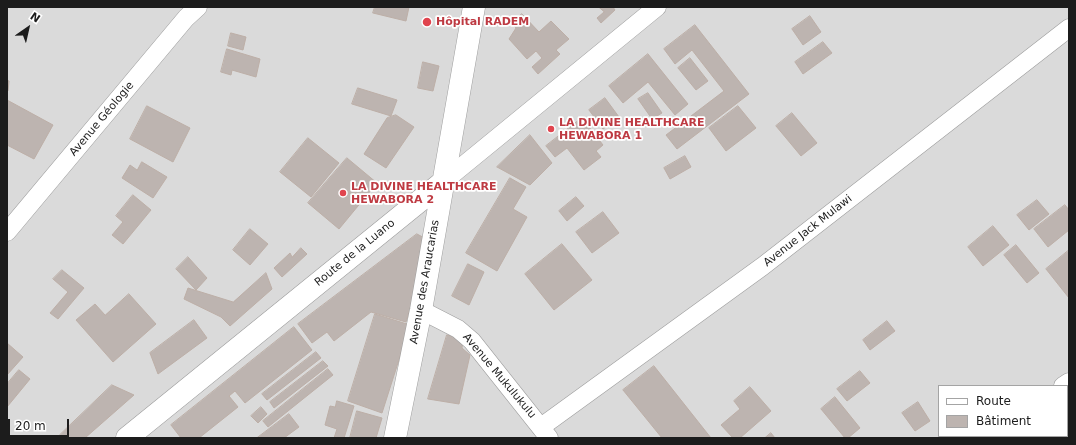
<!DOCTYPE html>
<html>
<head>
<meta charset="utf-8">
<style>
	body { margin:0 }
	#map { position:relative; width:1076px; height:445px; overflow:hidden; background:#ede9e3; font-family:"DejaVu Sans",sans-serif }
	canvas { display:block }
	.frame { position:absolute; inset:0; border:8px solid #1c1c1c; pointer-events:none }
	.legend { position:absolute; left:938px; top:385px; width:130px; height:52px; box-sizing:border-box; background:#fff; border:1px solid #a4a4a4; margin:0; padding:5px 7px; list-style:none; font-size:12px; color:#1c1c1c }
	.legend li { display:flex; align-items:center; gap:8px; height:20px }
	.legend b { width:20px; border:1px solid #a4a4a4 }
	.north { position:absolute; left:8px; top:8px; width:40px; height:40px; -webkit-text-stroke:3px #fff; paint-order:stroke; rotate:34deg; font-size:11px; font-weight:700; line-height:16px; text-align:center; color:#1c1c1c }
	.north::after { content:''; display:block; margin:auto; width:14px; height:18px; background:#1c1c1c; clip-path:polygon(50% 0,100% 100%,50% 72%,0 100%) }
	.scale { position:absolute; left:8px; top:419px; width:61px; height:18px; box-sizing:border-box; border:2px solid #1c1c1c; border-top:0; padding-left:5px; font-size:12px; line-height:14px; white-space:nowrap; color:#1c1c1c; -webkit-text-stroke:3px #fff; paint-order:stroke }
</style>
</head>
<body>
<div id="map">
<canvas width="1076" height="445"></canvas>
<div class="frame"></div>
<ul class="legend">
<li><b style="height:5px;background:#fff"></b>Route</li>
<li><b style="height:11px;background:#bdb4b0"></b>Bâtiment</li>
</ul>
<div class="north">N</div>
<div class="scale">20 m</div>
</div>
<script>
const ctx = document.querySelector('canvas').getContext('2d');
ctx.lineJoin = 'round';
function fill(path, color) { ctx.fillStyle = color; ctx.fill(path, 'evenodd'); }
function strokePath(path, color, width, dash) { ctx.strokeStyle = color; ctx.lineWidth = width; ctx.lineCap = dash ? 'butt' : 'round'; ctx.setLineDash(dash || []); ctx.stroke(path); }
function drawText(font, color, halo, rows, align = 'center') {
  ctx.font = font + ' "DejaVu Sans",sans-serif'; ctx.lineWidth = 3.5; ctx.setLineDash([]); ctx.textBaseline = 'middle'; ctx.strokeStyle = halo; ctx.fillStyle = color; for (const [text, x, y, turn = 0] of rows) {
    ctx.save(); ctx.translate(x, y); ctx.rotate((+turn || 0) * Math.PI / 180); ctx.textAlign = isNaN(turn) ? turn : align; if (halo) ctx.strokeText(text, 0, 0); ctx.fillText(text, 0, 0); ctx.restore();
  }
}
const residential = new Path2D(`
	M7 7H1069V438H7ZM939 386H1067V436H939Z`);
const building = new Path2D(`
	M375 7H409L406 21 373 13Z
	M599 7H613L615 10 601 23 597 18 604 12Z
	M522 14 539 32 551 21 569 39 556 50 560 54 538 74 532 67 542 58 536 51 527 59 509 39 516 28 512 23Z
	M810 16 821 32 803 45 792 29Z
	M695 25 749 94 677 149 666 135 724 91 692 50 675 64 664 49Z
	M231 33 246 37 243 50 228 46Z
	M823 42 832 53 803 74 795 62Z
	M227 49 260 59 256 77 232 70 231 75 221 72Z
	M648 54 688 104 675 115 648 82 623 103 609 86Z
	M690 58 708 81 696 90 678 68Z
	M423 62 439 66 433 91 418 88Z
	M7 80 9 81 8 91 7 90Z
	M358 88 397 100 391 116 352 104Z
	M648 93 662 113 652 119 638 99Z
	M605 98 619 117 603 129 589 110Z
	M7 100 53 125 34 159 7 145Z
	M147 106 190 128 173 162 130 139Z
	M738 106 756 128 726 151 709 128Z
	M792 113 817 143 801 156 776 126Z
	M396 115 414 127 386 168 364 154 387 118Z
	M582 118 603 145 596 151 601 157 584 170 567 148 555 157 546 146Z
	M530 135 552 163 530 185 497 167Z
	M308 138 339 163 311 197 280 172Z
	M685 156 691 167 670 179 664 168Z
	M347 158 377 183 339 229 308 203Z
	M142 162 167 177 153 198 122 178 130 165 137 170Z
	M510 178 526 187 513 209 527 217 497 271 466 253Z
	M133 195 151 210 123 244 112 235 123 222 116 216Z
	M576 197 584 206 567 221 559 211Z
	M1037 200 1049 214 1029 230 1017 215Z
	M1065 205 1069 210V230L1048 247 1034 229Z
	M603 212 619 233 592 253 576 232Z
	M993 226 1009 245 983 266 968 247Z
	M250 229 268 244 250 265 233 250Z
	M417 234 430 241 406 322 371 312 334 341 327 332 312 343 298 324Z
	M562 244 592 280 554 310 525 274Z
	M1016 245 1039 273 1027 283 1004 255Z
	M301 248 307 254 282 277 274 268 290 253 292 257Z
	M1068 251 1069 252V298L1046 269Z
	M188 257 207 278 196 290 176 269Z
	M468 264 484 272 469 305 452 296Z
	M62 270 84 288 58 319 50 313 68 292 53 279Z
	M266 273 272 289 230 326 221 317 184 299 188 288 233 302Z
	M129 294 156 324 113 362 76 320 95 304 105 315Z
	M375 314 410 325 382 413 348 401Z
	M194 320 207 338 158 374 150 353Z
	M887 321 895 331 870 350 863 340Z
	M294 327 312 350 245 403 235 391 229 396 238 407 199 438H181L171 425Z
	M447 335 463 339 462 348 470 355 459 404 428 399Z
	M7 343 23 357 7 375Z
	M316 352 321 358 267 400 262 394Z
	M323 361 328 366 274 408 270 402Z
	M654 366 711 438H662L623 390Z
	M328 369 333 375 268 427 263 421Z
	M19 370 30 379 7 407V384Z
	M860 371 870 383 847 401 837 389Z
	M112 385 134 395 85 438H64L60 435Z
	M750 387 771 411 740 438H733L721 425 740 409 734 401Z
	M835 397 860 428 848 438H845L821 409Z
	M337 401 354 406 344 438H334L337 429 325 425 330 406 335 407Z
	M918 402 930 421 915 431 902 413Z
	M261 407 267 414 258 423 251 416Z
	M357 411 382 418 376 438H350Z
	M289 414 299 427 284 438H257Z
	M771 433 775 438H765Z`);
const minor = new Path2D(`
	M443 182 657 7
	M7 232 186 18 198 7
	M421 310 458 329 472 341 549 438
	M1063 386 1069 382
	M541 427 763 266 1069 28
	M994 438 996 436`);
const tertiary = new Path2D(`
	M127 438 443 182
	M395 438 421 310 474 7`);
const markers = [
	[427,22,5,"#e0444e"],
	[551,129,4,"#e0444e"],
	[343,193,4,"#e0444e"]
];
const healthNames = [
	["Hôpital RADEM",436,22],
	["LA DIVINE HEALTHCARE",559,123],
	["HEWABORA 1",559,136],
	["LA DIVINE HEALTHCARE",351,187],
	["HEWABORA 2",351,200]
];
const streetNames = [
	["Avenue Géologie",102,119,-50],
	["Avenue Jack Mulawi",808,231,-38],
	["Route de la Luano",355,253,-39],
	["Avenue des Araucarias",425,282,-80],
	["Avenue Mukulukulu",499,376,50]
];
fill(residential, '#dadada');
fill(building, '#bdb4b0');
strokePath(building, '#bdafa7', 1);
strokePath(minor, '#9d9d9d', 19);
strokePath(tertiary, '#9d9d9d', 23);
strokePath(minor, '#fff', 18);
strokePath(tertiary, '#fff', 22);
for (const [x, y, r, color] of markers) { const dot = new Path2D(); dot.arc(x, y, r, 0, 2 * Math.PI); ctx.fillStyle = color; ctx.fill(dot); strokePath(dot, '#fff', 1.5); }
drawText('bold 11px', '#be3a42', '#fff', healthNames, 'left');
drawText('11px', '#1c1c1c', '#fff', streetNames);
</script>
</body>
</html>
